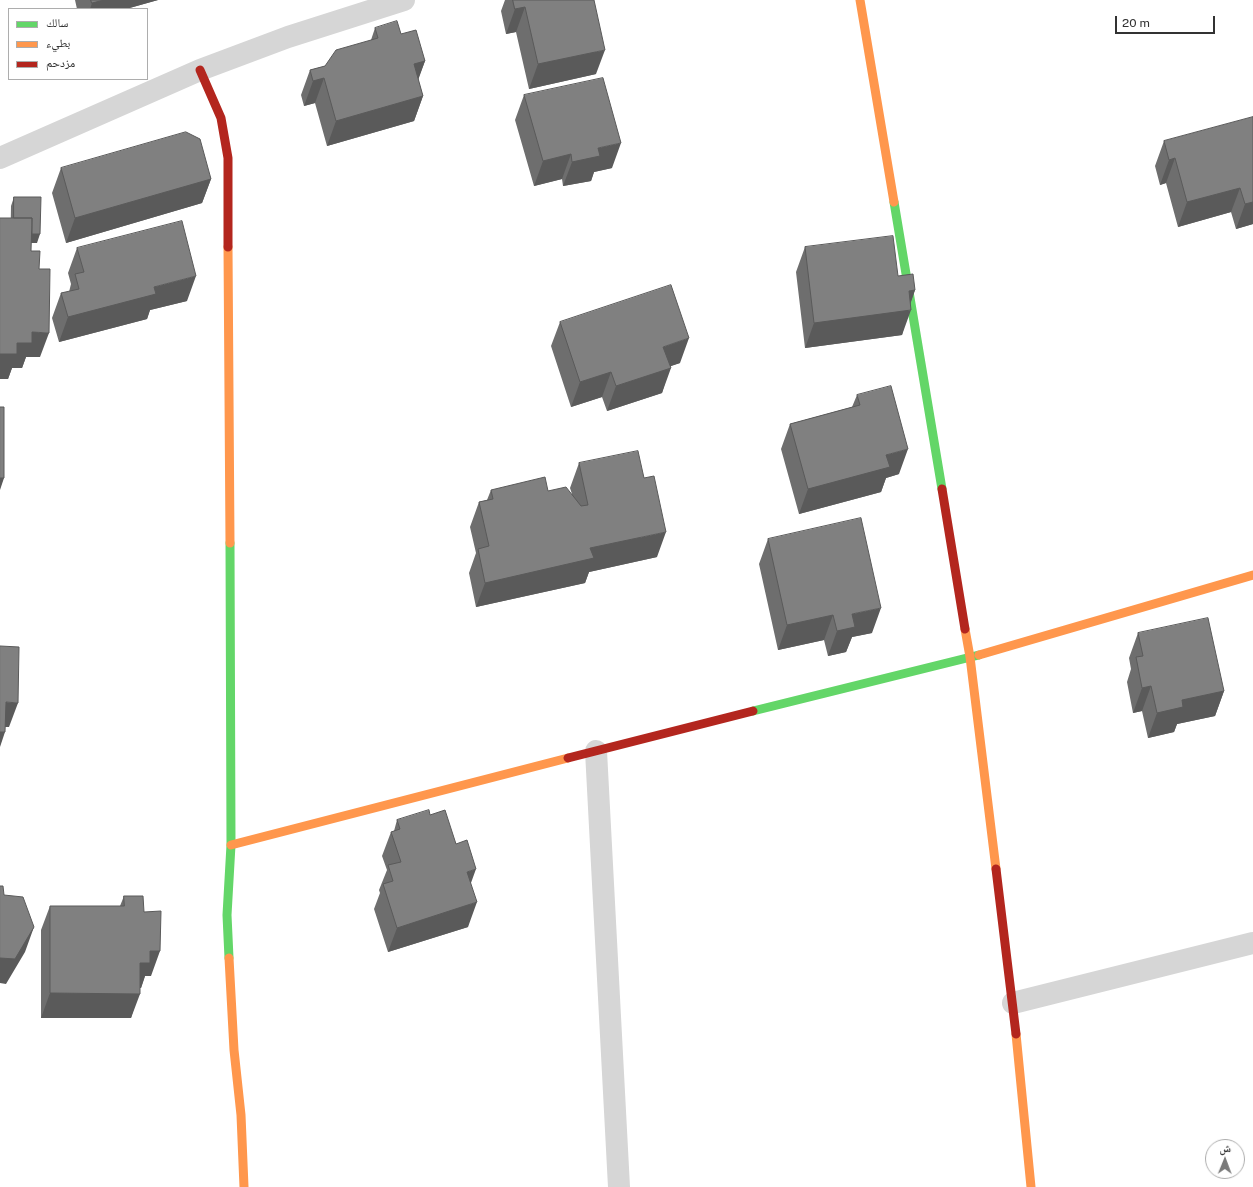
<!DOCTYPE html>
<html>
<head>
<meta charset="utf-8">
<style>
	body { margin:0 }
	#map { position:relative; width:1253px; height:1187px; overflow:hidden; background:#fff; font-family:"Public Sans","Noto Naskh Arabic",sans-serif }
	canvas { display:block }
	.legend { position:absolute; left:8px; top:8px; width:140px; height:72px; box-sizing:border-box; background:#fff; border:1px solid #adadad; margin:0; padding:5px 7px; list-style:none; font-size:12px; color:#323232 }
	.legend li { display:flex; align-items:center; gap:8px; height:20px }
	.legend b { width:20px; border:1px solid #adadad }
	.north { position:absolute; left:1205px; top:1139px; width:40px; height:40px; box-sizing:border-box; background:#fff; border:1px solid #adadad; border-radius:50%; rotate:1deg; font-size:11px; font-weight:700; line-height:16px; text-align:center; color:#323232 }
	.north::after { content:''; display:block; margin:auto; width:14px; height:18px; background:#7a7a7a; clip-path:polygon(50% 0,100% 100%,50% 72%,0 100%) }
	.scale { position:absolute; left:1115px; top:16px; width:100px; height:18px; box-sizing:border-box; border:2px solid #323232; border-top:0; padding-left:5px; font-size:12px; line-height:14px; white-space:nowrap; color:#323232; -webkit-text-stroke:3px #fff; paint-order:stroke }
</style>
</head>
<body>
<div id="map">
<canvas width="1253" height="1187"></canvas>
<ul class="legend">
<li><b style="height:5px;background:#63d668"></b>سالك</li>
<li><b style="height:5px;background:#ff974d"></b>بطيء</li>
<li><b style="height:5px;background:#b3261e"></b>مزدحم</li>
</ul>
<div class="north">ش</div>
<div class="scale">20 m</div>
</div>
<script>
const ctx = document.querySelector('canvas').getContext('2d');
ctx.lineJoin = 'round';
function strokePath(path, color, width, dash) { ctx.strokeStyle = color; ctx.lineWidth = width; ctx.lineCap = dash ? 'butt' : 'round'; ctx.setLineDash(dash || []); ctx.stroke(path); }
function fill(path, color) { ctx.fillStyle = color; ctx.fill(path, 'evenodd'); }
const street = new Path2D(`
	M0 158 200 70 288 37 404 0
	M596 751 619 1187
	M1013 1003 1253 943`);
const fast = new Path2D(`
	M894 202 942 489
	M753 711 979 655
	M229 958 227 915 231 845 230 543`);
const slow = new Path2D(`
	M860 0 894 202
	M228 247 230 543
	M965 629 970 657 996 869
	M979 655 1253 575
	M231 845 568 758
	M229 958 234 1050 241 1115 244 1187
	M1016 1034 1031 1187`);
const jam = new Path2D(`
	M200 70 221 118 228 158V247
	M942 489 965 629
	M568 758 753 711
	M996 869 1016 1034`);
const wall = new Path2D(`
	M75 0H158L126 9H77Z
	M505 0H594L596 74 529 89 516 32 506 34 501 11Z
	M375 28 401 34 425 61 418 79 423 96 414 121 327 146 315 103 304 106 301 95 310 70 325 66 371 40Z
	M524 95 612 168 594 172 591 181 563 186 562 179 534 186 515 120Z
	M1253 117V224L1236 229 1231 212 1178 227 1166 183 1160 185 1155 166 1164 141Z
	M61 168 211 179 202 203 66 243 52 193Z
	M14 197 37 243H31V251L40 357H26L22 368H12L8 379 11 206Z
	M805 247 898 276 915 290 910 304 902 335 805 348 796 272Z
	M77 248 187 301 150 310 147 319 59 342 52 318 61 293 69 292 71 284 68 273Z
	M560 322 680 363 670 366 662 393 607 411 602 397 571 407 551 346Z
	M857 395 899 474 886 478 881 492 799 514 781 449 790 424 852 407Z
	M579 463 657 557 589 572 585 583 476 607 469 573 476 553 470 527 479 502 487 500 491 490 548 491 572 494 570 488Z
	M768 539 872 633 852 637 846 652 828 656 824 640 778 650 759 564Z
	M1138 633 1224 691 1215 716 1177 724 1174 732 1148 738 1142 711 1133 713 1127 682 1131 669 1129 658Z
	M430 815 456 844 471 884 468 927 388 952 374 909 380 893 379 890 387 870 382 856 391 832 394 831 397 820Z
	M124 896 144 912 151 976H145L141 988H140L131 1018H41V930L50 906H120Z`);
const shadedWall = new Path2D(`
	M104 0H158L126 9H90L92 3Z
	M525 7 516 32 506 34 515 9Z
	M605 50 596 74 529 89 538 64Z
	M425 61 416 86 414 64Z
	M324 78 315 103 304 106 313 81Z
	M423 96 414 121 327 146 336 121Z
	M621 143 612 168 594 172 591 181 563 186 572 162 598 148Z
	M571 154 562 179 534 186 543 161Z
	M1175 158 1166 183 1160 185 1169 160Z
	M211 179 202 203 66 243 75 218Z
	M1240 188 1231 212 1178 227 1187 202Z
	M1253 202V224L1236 229 1245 204Z
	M14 234H40L37 243H11Z
	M196 276 187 301 150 310 147 319 59 342 68 317 154 287Z
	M915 290 908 311 911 310 902 335 805 348 814 323 909 291Z
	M32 332 49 333 40 357H26L22 368H12L8 379H0V354L17 343Z
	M689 338 680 363 654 372 663 347Z
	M671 368 662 393 607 411 616 386Z
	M611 372 602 397 571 407 580 382Z
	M908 449 899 474 886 478 881 492 799 514 808 489 886 455Z
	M0 478H4L0 490Z
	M666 532 657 557 589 572 585 583 476 607 485 583 590 548Z
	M881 608 872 633 852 637 846 652 828 656 837 631 852 614Z
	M833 615 824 640 778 650 787 625Z
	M1151 686 1142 711 1133 713 1142 688Z
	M1224 691 1215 716 1177 724 1174 732 1148 738 1157 713 1182 700Z
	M6 702 18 703 9 727H0Z
	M0 732H5L0 747Z
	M476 869 467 894V872Z
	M477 902 468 927 388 952 397 928Z
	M34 927 25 952 6 984 0 983V958Z
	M150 951H160L151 976H145L141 988H131L140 963Z
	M50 993 140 994 131 1018H41Z`);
const building = new Path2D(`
	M91 0H104L92 3Z
	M513 0H594L605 50 538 64 525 7 515 9Z
	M397 21 401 34 416 30 425 61 414 64 423 96 336 121 324 78 313 81 310 70 325 66 336 50 378 38 375 28Z
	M603 78 621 143 598 148 600 156 572 162 571 154 543 161 524 95Z
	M1253 117V202L1245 204 1240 188 1187 202 1175 158 1169 160 1164 141Z
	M186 132 200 139 211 179 75 218 61 168Z
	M14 197H41L40 234H32V218H14Z
	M0 218H32L31 251H40L39 269H50L49 333 32 332V343H17V354H0Z
	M182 221 196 276 154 287 156 294 68 317 61 293 79 289 75 274 84 272 77 248Z
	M893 236 898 276 913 274 915 290 909 291 911 310 814 323 805 247Z
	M671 285 689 338 663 347 671 368 616 386 611 372 580 382 560 322Z
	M891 386 908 449 886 455 890 467 808 489 790 424 860 405 857 395Z
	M0 407H4V478H0Z
	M638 451 644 478 654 476 666 532 590 548 594 558 485 583 478 549 489 546 479 502 493 499 491 490 545 477 548 491 566 487 581 506 588 505 579 463Z
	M861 518 881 608 852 614 855 627 837 631 833 615 787 625 768 539Z
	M1208 618 1224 691 1182 700 1183 707 1157 713 1151 686 1142 688 1136 657 1143 656 1138 633Z
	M0 646 19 647 18 703 6 702 5 732H0Z
	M429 810 430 815 445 810 456 844 467 840 476 869 467 872 477 902 397 928 383 884 393 881 388 865 401 862 391 832 400 829 397 820Z
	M0 886H3L4 895 23 897 34 927 15 959 0 958Z
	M124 896H143L144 912 161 911 160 951H150V963H140V994L50 993V906H124Z`);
strokePath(street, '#d6d6d6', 22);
strokePath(fast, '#63d668', 9);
strokePath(slow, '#ff974d', 9);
strokePath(jam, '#b3261e', 9);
fill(wall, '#6e6e6e');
fill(shadedWall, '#5a5a5a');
fill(building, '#808080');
strokePath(building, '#5a5a5a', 1);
</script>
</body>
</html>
